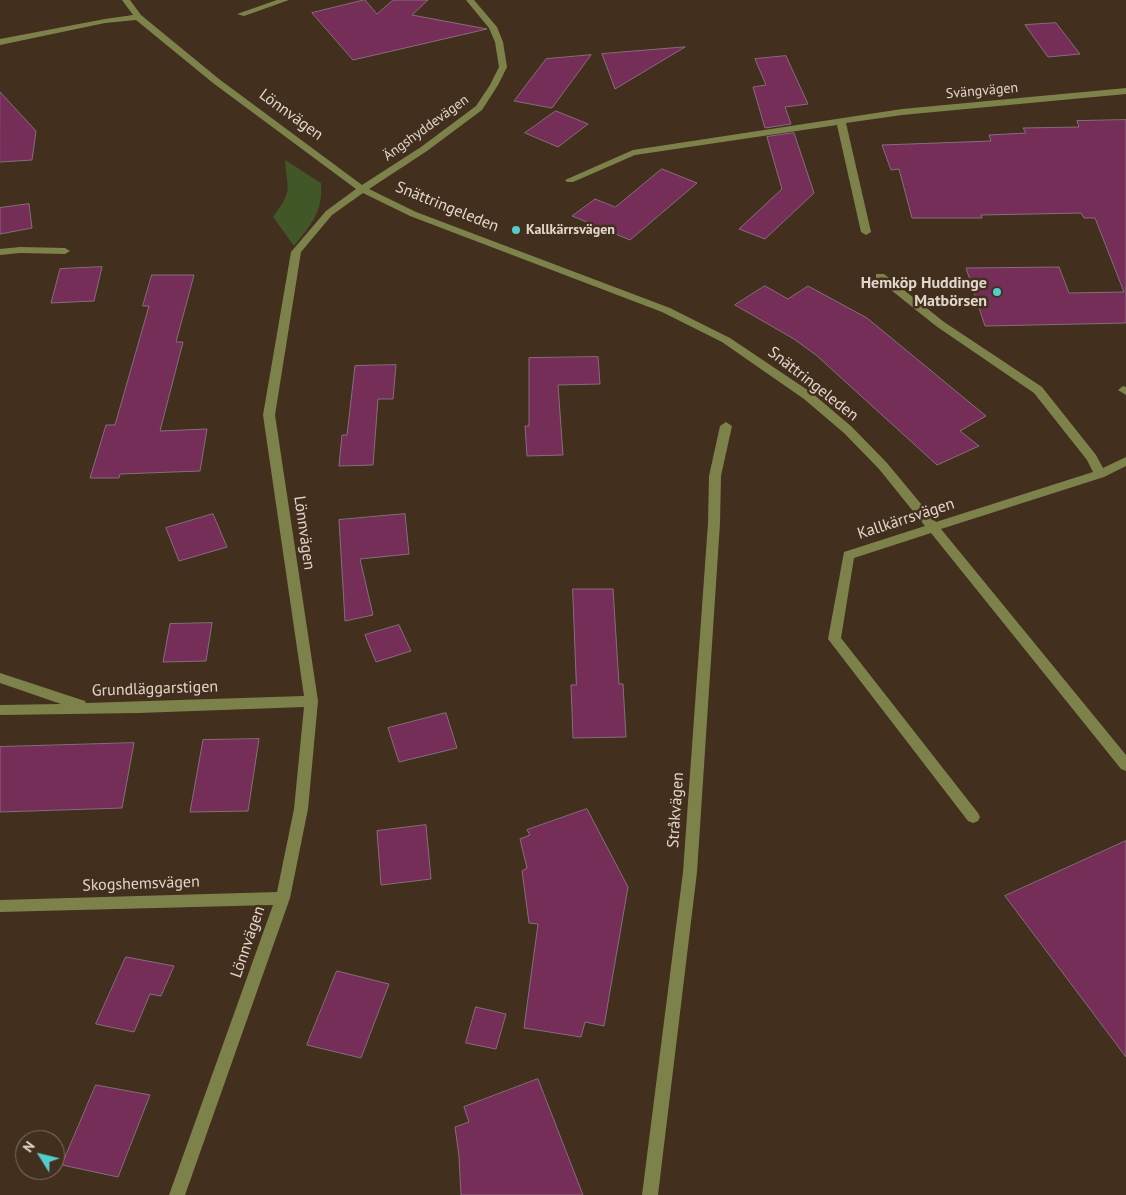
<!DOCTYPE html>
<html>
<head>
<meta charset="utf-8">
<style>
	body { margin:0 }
	#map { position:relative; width:1126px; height:1195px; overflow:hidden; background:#422f1e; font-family:"PT Sans",sans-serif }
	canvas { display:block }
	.north { position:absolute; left:15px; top:1130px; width:50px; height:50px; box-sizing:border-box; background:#422f1e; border:1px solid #827263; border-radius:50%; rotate:306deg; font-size:14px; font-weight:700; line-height:20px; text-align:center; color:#e2d6cb }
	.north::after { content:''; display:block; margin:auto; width:18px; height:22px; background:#53cdcb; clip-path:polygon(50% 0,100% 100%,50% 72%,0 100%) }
</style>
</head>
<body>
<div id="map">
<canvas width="1126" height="1195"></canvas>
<div class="north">N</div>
</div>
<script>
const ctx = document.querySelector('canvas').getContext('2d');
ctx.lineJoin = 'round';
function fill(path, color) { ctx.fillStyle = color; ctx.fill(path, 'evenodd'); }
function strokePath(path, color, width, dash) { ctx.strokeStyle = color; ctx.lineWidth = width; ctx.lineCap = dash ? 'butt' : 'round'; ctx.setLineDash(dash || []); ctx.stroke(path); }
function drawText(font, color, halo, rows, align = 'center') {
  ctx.font = font + ' "PT Sans",sans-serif'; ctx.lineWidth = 5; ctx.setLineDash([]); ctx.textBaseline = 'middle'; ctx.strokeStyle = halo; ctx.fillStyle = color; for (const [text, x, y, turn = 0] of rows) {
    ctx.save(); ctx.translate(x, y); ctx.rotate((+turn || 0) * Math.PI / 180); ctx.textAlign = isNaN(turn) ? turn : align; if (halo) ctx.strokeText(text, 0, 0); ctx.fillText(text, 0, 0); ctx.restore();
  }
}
const green = new Path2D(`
	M285 160 321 183C323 212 312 223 294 246L273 217C294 188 287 192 285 160Z`);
const building = new Path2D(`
	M365 0 377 14 393 0H428L412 15 487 29 353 60 312 13Z
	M1056 23 1080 54 1048 57 1025 25Z
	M685 47 615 89 602 54Z
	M591 55 552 108 514 101 546 59Z
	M786 56 808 104 785 107 791 124 765 128 753 87 766 85 755 59Z
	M0 92 36 131 32 160 0 162Z
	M556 111 588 124 558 147 525 133Z
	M1126 120V323L985 326 966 268 1059 267 1069 293 1124 292 1095 218H1084L1081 213 981 215 982 218H912L899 169 891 170 882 145 991 141 989 135 1026 133 1023 128 1079 127 1077 121Z
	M794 133 814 193 765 239 739 229 782 189 767 137Z
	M662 169 697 183 630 240 572 216 595 199 615 207Z
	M29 204 32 228 0 234V208Z
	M102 267 94 301 51 303 60 269Z
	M152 275H194L176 342H183L160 431 207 429 200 471 120 474 119 478H90L106 425H115L149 306H143Z
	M765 286 788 299 808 286 867 318 986 416 960 431 979 446 937 465 816 355 794 339 735 305Z
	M598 357 600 384 558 385 563 455 527 456 525 426H529V358Z
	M396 365 393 399H378L373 465 339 466 342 435H347L355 366Z
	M213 514 227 547 179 561 166 528Z
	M405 514 409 554 360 559 373 615 345 621 339 520Z
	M573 589H613L619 684H623L626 737 573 738 571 685H576Z
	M212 623 206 661 163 662 170 624Z
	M399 625 411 651 376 662 365 635Z
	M446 713 457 748 399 762 388 728Z
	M259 739 248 811 190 812 203 740Z
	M134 743 122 808 0 812V747Z
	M587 809 628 887 604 1026 585 1022 581 1037 524 1028 538 924 529 923 522 871 527 868 520 839 530 835 527 830Z
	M426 825 431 879 381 885 377 831Z
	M1126 841V1057L1005 896Z
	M126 957 174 966 161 996 150 994 134 1032 96 1024Z
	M337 971 389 984 361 1058 307 1045Z
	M476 1007 506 1014 496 1049 466 1043Z
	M538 1079 583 1195H461L459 1156 455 1127 469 1122 464 1107Z
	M96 1085 150 1095 118 1177 62 1165Z`);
const minor = new Path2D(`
	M122 0H130L141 15 219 79 362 185 421 147 476 106 490 85 499 67 495 42 489 28 466 0H474L497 27 503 42 507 67 498 85 482 110 427 151 369 189 416 212 670 308 730 338 812 393 852 427 887 463 936 522 1093 472 1087 460 1034 393 936 326 876 278V274H884L944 322 1042 387 1096 455 1103 468 1126 457V466L1104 477 941 529 1126 755V771L1121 769 931 533 854 558 841 638 978 813 980 817 978 821 973 823 968 821 828 639 844 552 925 526 879 469 844 433 804 399 722 342 662 312 410 216 363 193 332 215 301 252 275 415 318 701 308 809 290 898 185 1195H169L273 905 0 912V900L277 892 294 809 304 707 139 713 0 715V705L61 704 0 683V673L85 701 86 703 304 696 263 415 291 252 326 211 356 189 213 83 136 20 105 23 0 45V39L105 19 133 15Z
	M277 0H289L244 16 237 14Z
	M1126 88V94L902 115 846 123 871 232 866 235 861 232 837 125 635 155 573 182H567L565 180 633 150 902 109Z
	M20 247 65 248 70 251 65 254 20 253 0 255V249Z
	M1123 386 1126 387V395L1118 390Z
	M726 422 732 426 721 476 720 523 697 872 658 1195H642L683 872 708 523 709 476 720 426Z`);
const markers = [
	[516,230,5,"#53cdcb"],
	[997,292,5,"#53cdcb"]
];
const farStreetnames = [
	["Svängvägen",982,91,-5],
	["Ängshyddevägen",426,128,-36]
];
const farPoinames = [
	["Kallkärrsvägen",526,230]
];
const streetNames = [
	["Lönnvägen",291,115,36],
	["Snättringeleden",447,207,22],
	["Snättringeleden",813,384,38],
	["Kallkärrsvägen",906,519,-18],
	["Lönnvägen",304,533,82],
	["Grundläggarstigen",155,689,-2],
	["Stråkvägen",676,810,-86],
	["Skogshemsvägen",141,884,-2],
	["Lönnvägen",248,942,-71]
];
const poiNames = [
	["Hemköp Huddinge",987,283],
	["Matbörsen",987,301]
];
fill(green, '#425728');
fill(building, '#742e58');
strokePath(building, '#876d7b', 1);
fill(minor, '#7d824b');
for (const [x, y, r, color] of markers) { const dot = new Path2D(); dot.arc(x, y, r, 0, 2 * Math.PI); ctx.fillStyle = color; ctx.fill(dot); strokePath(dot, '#422f1e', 2); }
drawText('14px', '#e2d6cb', '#422f1e', farStreetnames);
drawText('bold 14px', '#e2d6cb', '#422f1e', farPoinames, 'left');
drawText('16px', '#e2d6cb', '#422f1e', streetNames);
drawText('bold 16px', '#e2d6cb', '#422f1e', poiNames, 'right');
</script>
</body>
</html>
